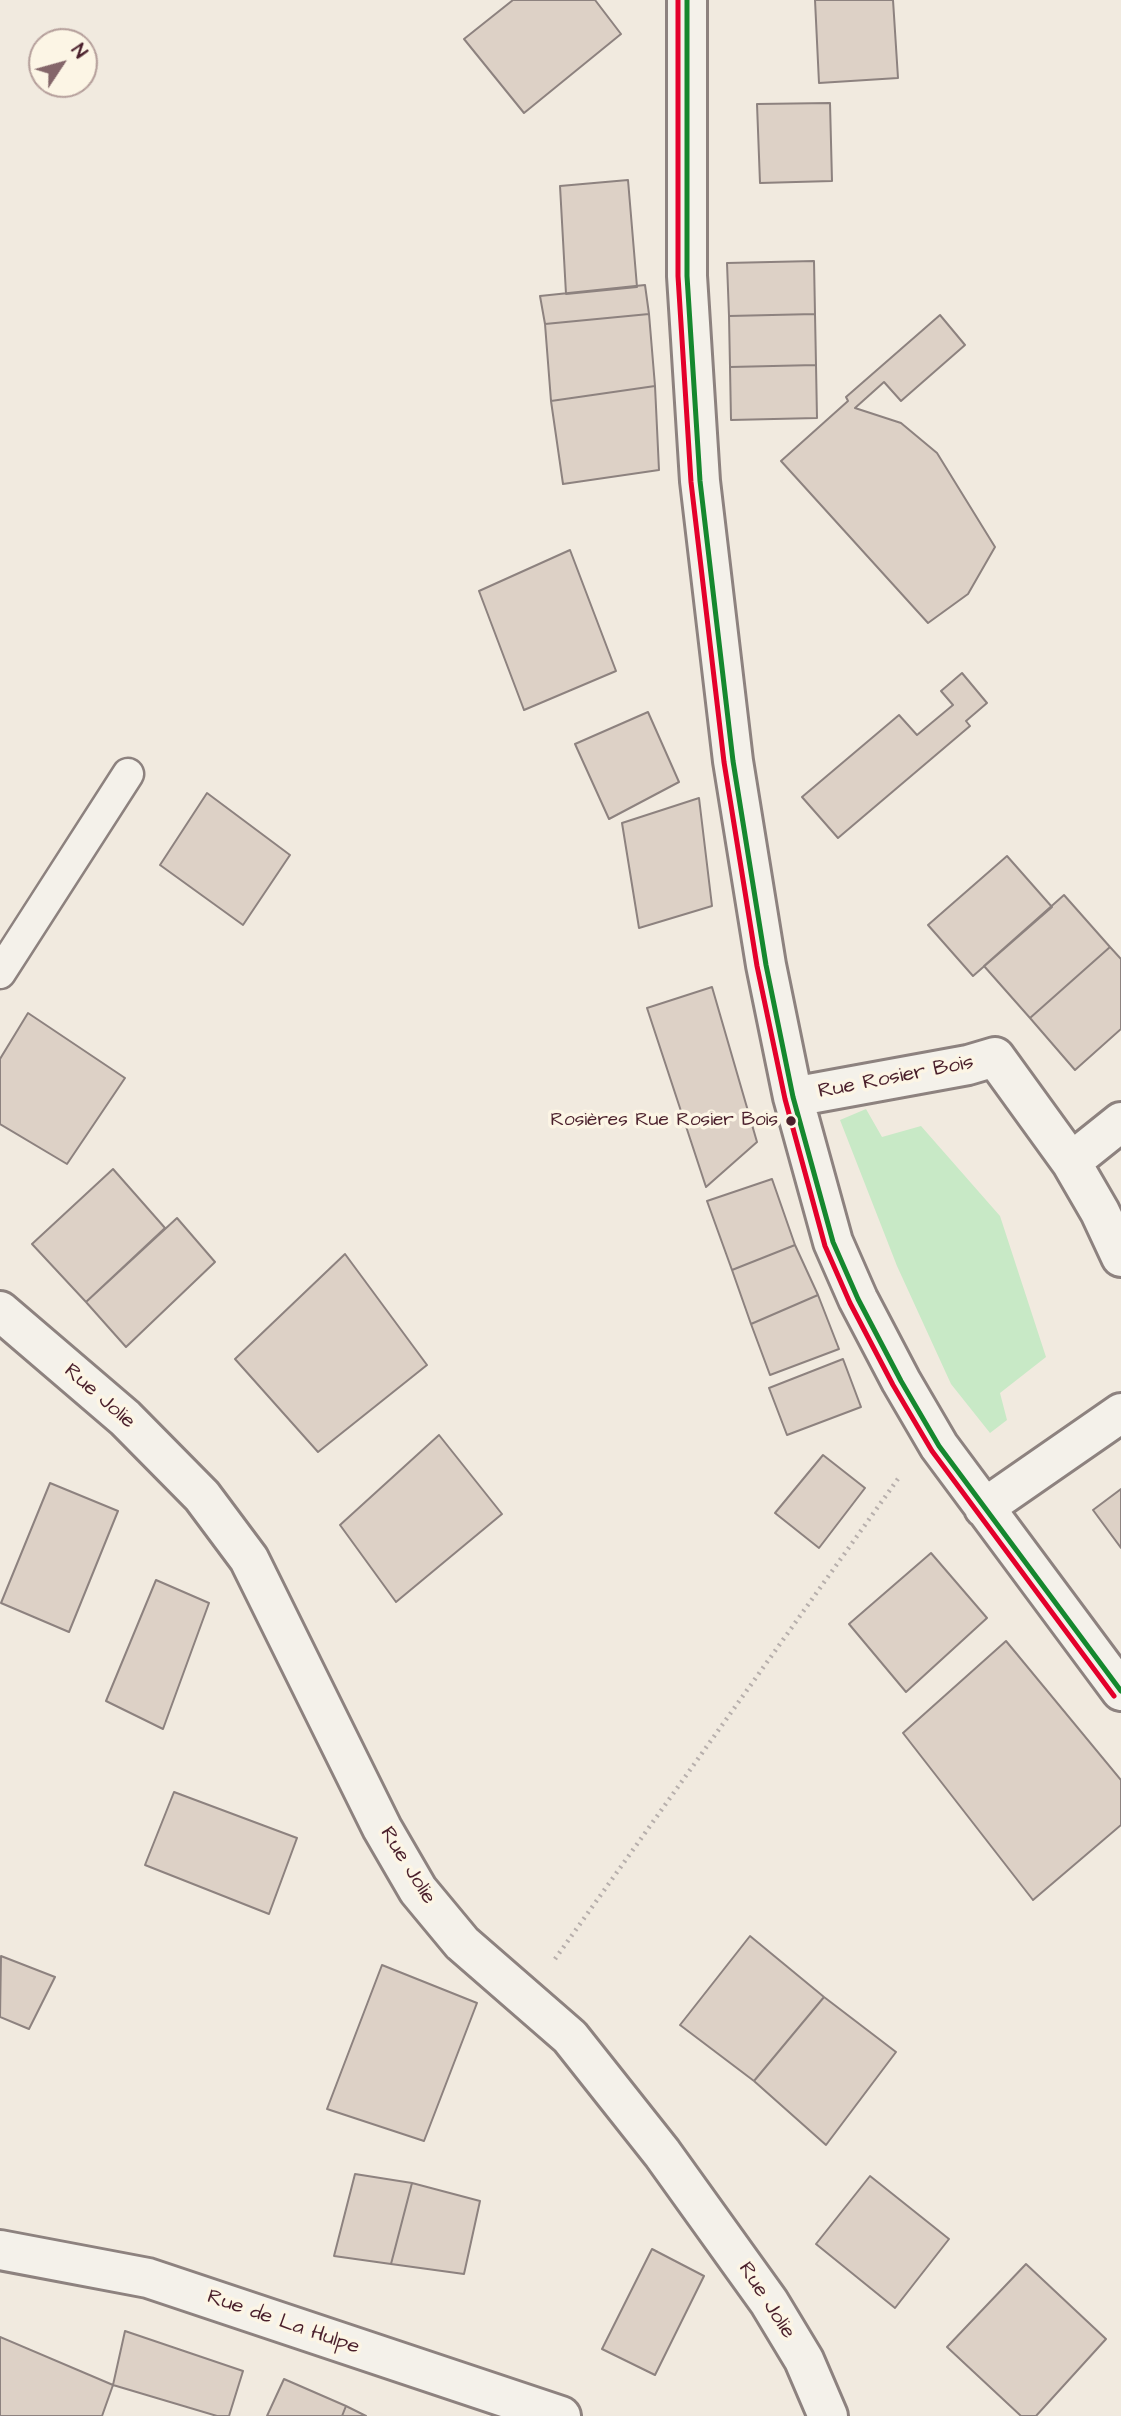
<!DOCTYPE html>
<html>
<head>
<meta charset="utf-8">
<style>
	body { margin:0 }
	#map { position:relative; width:1121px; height:2416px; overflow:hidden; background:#f1eadf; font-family:"Architects Daughter",sans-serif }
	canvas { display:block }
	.north { position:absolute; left:28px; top:28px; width:70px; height:70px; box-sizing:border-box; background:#fcf5e5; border:2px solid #b59f9b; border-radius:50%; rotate:54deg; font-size:19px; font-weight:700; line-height:28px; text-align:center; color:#4a1f2b }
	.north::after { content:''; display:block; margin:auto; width:24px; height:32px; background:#84666a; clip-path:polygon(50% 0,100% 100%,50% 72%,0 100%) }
</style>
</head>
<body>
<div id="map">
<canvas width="1121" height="2416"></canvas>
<div class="north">N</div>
</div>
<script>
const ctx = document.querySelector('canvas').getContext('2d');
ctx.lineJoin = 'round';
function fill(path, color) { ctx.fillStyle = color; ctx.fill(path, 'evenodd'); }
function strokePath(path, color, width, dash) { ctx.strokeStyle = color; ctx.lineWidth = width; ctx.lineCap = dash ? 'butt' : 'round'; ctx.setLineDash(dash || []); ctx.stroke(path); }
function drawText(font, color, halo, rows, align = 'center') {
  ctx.font = font + ' "Architects Daughter",sans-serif'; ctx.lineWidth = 7; ctx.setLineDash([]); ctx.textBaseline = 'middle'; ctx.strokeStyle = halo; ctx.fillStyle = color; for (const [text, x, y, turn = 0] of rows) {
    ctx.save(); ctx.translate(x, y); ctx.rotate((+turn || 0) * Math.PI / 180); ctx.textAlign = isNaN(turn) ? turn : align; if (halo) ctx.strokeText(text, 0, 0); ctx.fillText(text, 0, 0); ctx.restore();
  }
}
const green = new Path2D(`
	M866 1109 882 1137 921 1126 1000 1216 1046 1357 1000 1393 1007 1420 990 1433 951 1384 897 1266 840 1120Z`);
const building = new Path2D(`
	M513 0H595L621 34 524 113 464 39Z
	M815 0H893L898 78 819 83Z
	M830 103 832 181 760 183 757 104Z
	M628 180 637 287 566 294 560 186Z
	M814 261 815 314 729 316 727 263Z
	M645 285 649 314 545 324 540 296Z
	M649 314 655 386 551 401 545 324Z
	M815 314 816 365 730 367 729 316Z
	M940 315 965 345 901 401 884 382 855 408 901 423 937 453 995 547 968 594 928 623 781 461 848 401 846 397Z
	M816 365 817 418 731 420 730 367Z
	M655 386 659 470 563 484 551 401Z
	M570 550 616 671 524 710 479 591Z
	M962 673 987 703 966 721 970 726 838 838 802 797 899 715 917 735 953 705 941 691Z
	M648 712 679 782 609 819 575 744Z
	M207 793 290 855 243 925 160 865Z
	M699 798 712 906 639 928 622 823Z
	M1007 856 1052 907 973 976 928 925Z
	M1064 895 1110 947 1030 1018 984 966Z
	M1110 947 1121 959V1029L1075 1070 1030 1018Z
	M712 987 757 1142 706 1187 647 1008Z
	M28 1013 125 1078 67 1164 0 1124V1059Z
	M113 1169 165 1228 86 1302 32 1244Z
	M772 1179 795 1245 732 1270 707 1201Z
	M177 1218 215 1262 126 1347 86 1302Z
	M795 1245 818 1295 751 1324 732 1270Z
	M345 1254 427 1365 318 1452 235 1359Z
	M818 1295 839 1349 770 1375 751 1324Z
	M843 1359 861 1407 787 1435 769 1388Z
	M439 1435 502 1514 396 1602 340 1525Z
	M823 1455 865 1488 819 1548 775 1513Z
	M50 1483 118 1511 69 1632 1 1603Z
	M1121 1489V1548L1093 1510Z
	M931 1553 987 1618 906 1692 849 1624Z
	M156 1580 209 1603 163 1729 106 1701Z
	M1006 1641 1121 1780V1825L1033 1900 903 1733Z
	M174 1792 297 1838 269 1914 145 1865Z
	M750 1936 824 1997 754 2081 680 2025Z
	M1 1956 55 1977 29 2029 0 2017Z
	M382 1965 477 2003 424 2141 327 2109Z
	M824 1997 896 2052 826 2145 754 2081Z
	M355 2174 412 2183 391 2264 334 2256Z
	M870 2176 949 2239 895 2308 816 2244Z
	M412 2183 480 2201 464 2274 391 2264Z
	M652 2249 704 2276 655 2375 602 2349Z
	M1026 2264 1106 2339 1036 2416H1021L947 2347Z
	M125 2331 243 2371 229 2416H217L113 2385Z
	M0 2337 113 2385 102 2416H0Z
	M284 2379 346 2406 342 2416H267Z
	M346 2406 366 2416H342Z`);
const path = new Path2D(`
	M555 1959 900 1476`);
const service = new Path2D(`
	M0 973 128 774`);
const minor = new Path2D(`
	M687 0V276L700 481 733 761 766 965 793 1097 833 1242 858 1299 901 1381 939 1446 1121 1691
	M793 1097 968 1065 995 1057 1071 1162 1100 1212 1121 1257
	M1071 1162 1121 1122
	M0 1311 125 1418 202 1496 249 1559 382 1828 418 1890 462 1943 570 2037 662 2153 769 2302 804 2360 828 2416
	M984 1508 1121 1413`);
const tertiary = new Path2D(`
	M0 2250 148 2278 561 2416`);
const bus1 = new Path2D(`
	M687 0V276L700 481 733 761 766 965 793 1097 833 1242 858 1299 901 1381 939 1446 1121 1691`);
const bus2 = new Path2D(`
	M678 0V276L691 482 724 762 757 966 785 1099 825 1246 850 1303 893 1385 932 1451 1114 1696`);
const markers = [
	[791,1121,6,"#4a1f2b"]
];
const busNames = [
	["Rosières Rue Rosier Bois",778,1121]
];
const streetNames = [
	["Rue Rosier Bois",896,1078,-11],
	["Rue Jolie",99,1397,41],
	["Rue Jolie",407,1866,58],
	["Rue Jolie",766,2301,57],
	["Rue de La Hulpe",283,2323,19]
];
fill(green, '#c8e9c6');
fill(building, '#ddd1c6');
strokePath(building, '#8d827f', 2);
strokePath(service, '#8d827f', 35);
strokePath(minor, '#8d827f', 44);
strokePath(tertiary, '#8d827f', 44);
strokePath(path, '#b7afac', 4.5, [2, 5]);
strokePath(service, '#f4f1ea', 30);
strokePath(minor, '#f4f1ea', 38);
strokePath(tertiary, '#f4f1ea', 38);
strokePath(bus1, '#15882e', 5);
strokePath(bus2, '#e4002b', 5);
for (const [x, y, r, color] of markers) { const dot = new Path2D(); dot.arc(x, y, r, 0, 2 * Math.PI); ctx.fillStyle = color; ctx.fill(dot); strokePath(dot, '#fcf5e5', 2.5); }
drawText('19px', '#4a1f2b', '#fcf5e5', busNames, 'right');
drawText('21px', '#4a1f2b', '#fcf5e5', streetNames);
</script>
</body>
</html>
